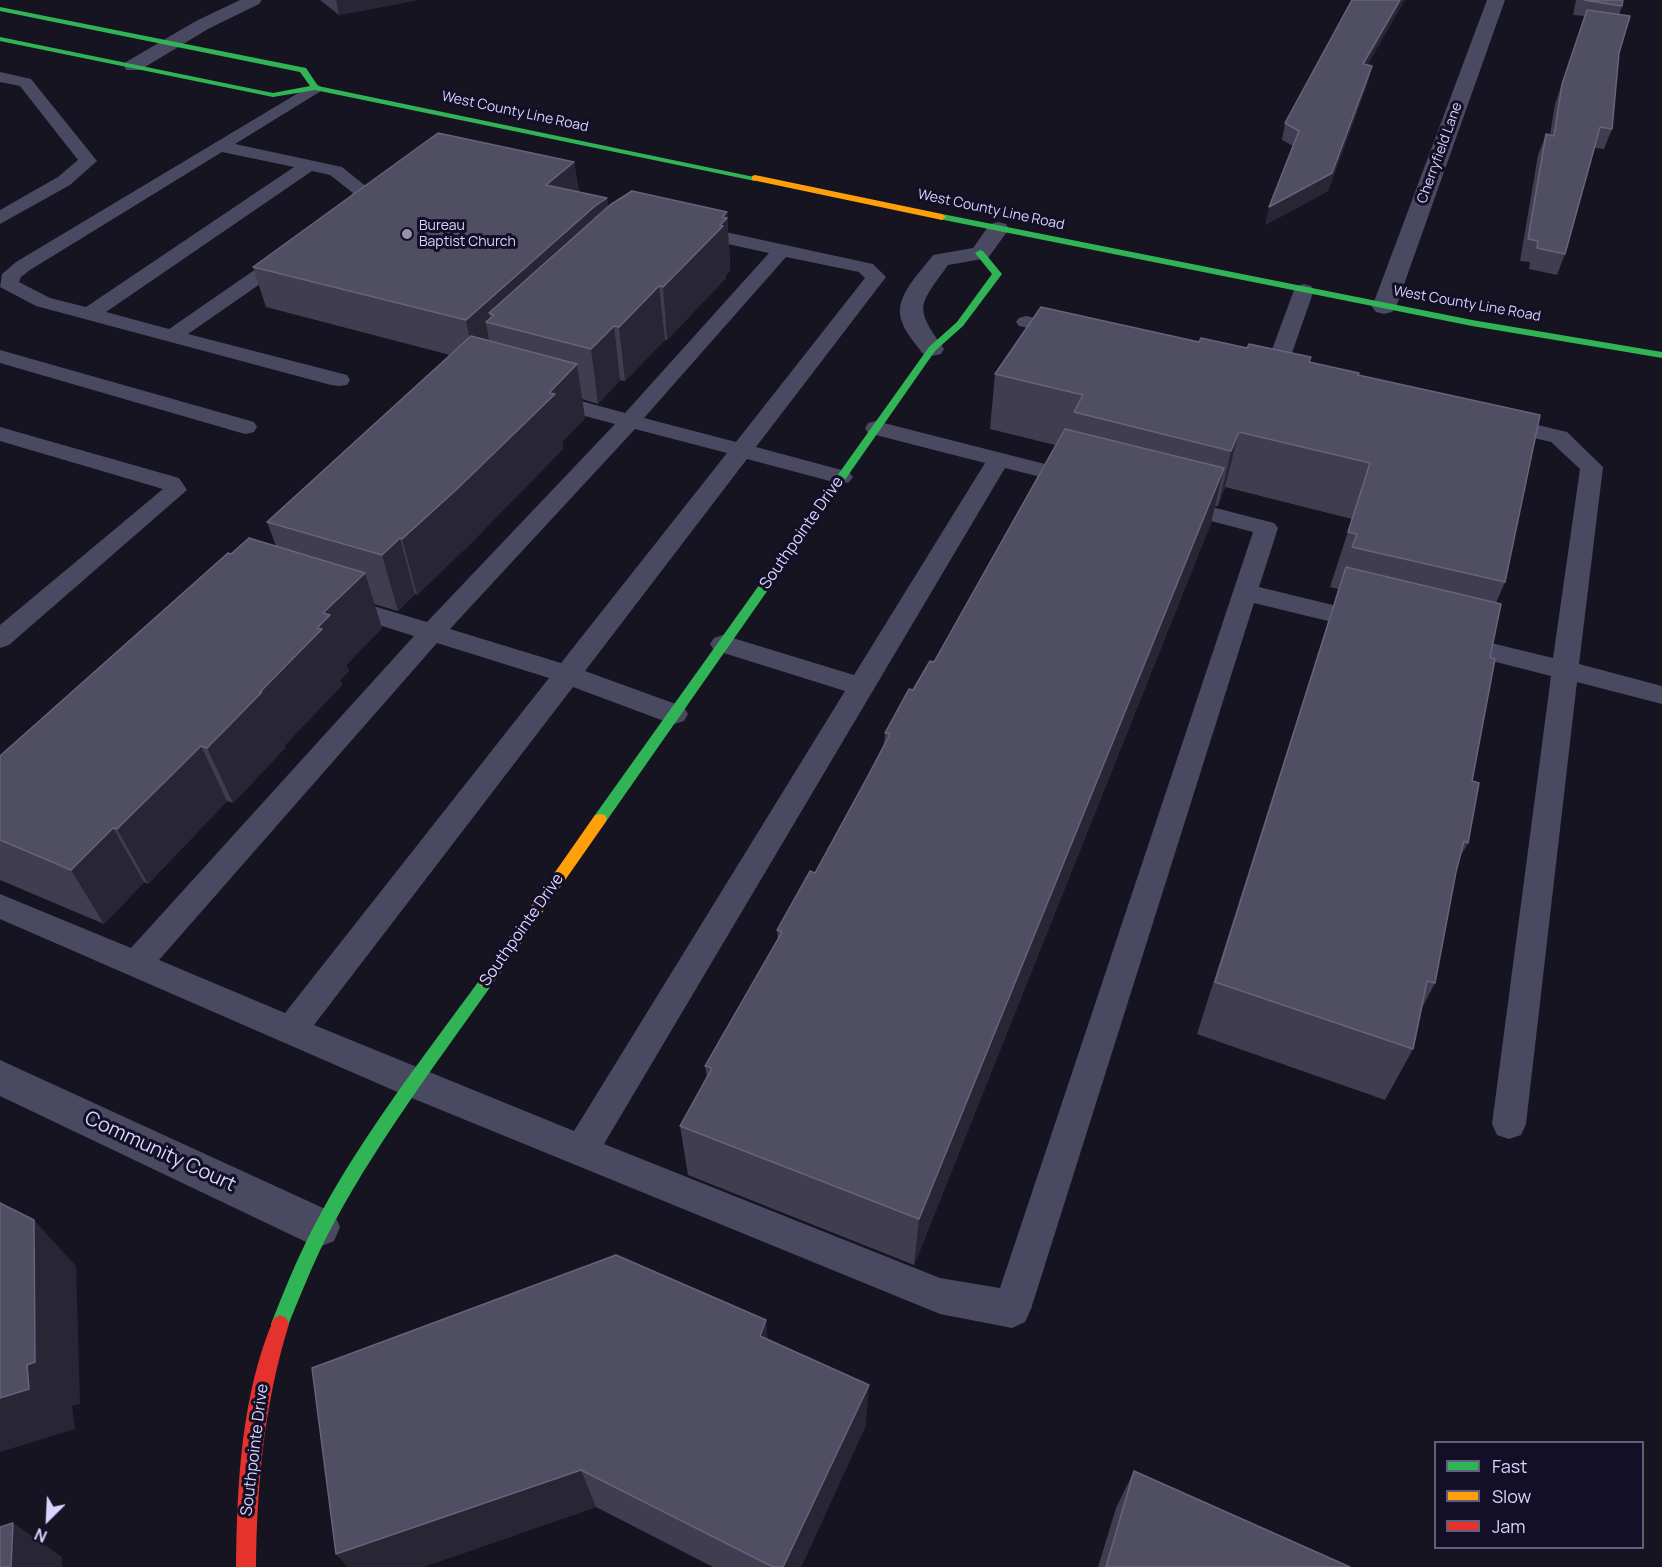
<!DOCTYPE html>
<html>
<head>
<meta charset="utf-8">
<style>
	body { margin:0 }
	#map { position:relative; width:1662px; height:1567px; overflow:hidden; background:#161421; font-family:Manrope,sans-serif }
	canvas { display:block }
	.legend { position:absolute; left:1434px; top:1441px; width:210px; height:108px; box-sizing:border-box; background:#130f26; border:2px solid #625e7d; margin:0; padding:8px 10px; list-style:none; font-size:18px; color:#d9d4ff }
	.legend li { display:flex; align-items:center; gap:12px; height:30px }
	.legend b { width:30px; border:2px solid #625e7d }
	.north { position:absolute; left:18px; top:1489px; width:60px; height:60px; -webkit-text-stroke:4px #130f26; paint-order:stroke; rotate:204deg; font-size:16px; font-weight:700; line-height:24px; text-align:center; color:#d9d4ff }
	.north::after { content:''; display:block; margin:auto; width:21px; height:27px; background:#d9d4ff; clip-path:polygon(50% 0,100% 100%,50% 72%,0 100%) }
</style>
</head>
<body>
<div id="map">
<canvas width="1662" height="1567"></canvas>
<ul class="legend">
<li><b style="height:8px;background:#30b455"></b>Fast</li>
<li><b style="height:8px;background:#ff9f0a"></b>Slow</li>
<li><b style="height:8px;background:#e5322d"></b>Jam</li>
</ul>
<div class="north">N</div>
</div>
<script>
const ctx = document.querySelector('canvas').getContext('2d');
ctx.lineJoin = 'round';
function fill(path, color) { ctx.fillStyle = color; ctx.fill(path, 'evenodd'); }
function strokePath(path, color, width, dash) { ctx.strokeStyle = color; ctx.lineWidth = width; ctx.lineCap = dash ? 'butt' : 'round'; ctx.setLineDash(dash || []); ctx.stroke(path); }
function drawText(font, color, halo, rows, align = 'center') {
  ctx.font = font + ' Manrope,sans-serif'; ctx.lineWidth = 6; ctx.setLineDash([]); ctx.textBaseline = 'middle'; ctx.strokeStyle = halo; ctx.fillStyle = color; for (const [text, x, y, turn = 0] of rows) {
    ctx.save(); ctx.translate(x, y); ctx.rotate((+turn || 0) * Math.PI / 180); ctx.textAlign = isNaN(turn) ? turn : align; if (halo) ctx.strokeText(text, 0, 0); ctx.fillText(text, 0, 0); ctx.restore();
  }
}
const lane = new Path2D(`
	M0 72 31 79 97 161 70 185 0 224V210L58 177 78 160 20 86 0 82Z
	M315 83 323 88 321 91 235 144 342 167 373 192 348 222H334L332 218 353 193 330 175 312 171 106 312 169 329 282 251H296L299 255 296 259 188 334 347 375 350 380 347 385 339 386 331 385 36 306 0 287 2 274 16 262ZM222 152 294 167 86 307 50 298 19 282 21 277 30 270Z
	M693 225 873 264 886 277 756 447 849 472 853 477 849 482 841 484 747 459 585 671 684 707 688 714 684 721 674 724 664 721 573 687 314 1025 574 1131 845 691 714 650 710 644 714 638 723 635 854 675 985 463 868 433 865 428 868 423 876 421 1088 475 1092 480 1088 485 1080 487 1005 468 604 1144 940 1278 1000 1288 1253 532 1169 510 1165 505 1169 500 1177 498 1274 523 1278 528 1259 587 1378 616 1382 622 1378 628 1369 631 1254 603 1031 1309 1025 1322 1012 1328 940 1314 402 1094 0 919V894L131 948 414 636 331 610 327 604 331 598 340 596 427 622 615 424 540 404 537 399 540 394 548 392 625 413 769 253 686 235 684 231 686 227ZM786 257 859 272 865 278 736 442 644 418ZM635 429 727 453 561 663 450 629ZM437 643 549 678 285 1013 159 960Z
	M1304 284 1311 286 1314 290 1286 370 1296 372 1299 377 1296 382 1288 383 1266 379 1263 374 1294 290 1297 286Z
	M1026 316 1076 327 1079 331 1076 335 1069 337 1019 326 1016 322 1019 318Z
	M0 350 254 422 257 427 254 432 246 434 238 432 0 363Z
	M1500 416 1567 432 1603 467 1579 664 1662 686V704L1577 682 1526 1124 1521 1135 1509 1139 1497 1135 1492 1124 1551 676 1445 649 1441 643 1445 637 1454 634 1553 658 1580 469 1551 442 1492 428 1489 423 1492 418Z
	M0 427 179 478 187 490 9 645 0 648V625L163 489 0 441Z`);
const street = new Path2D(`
	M240 0H262L259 4 208 29 140 70H126L124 66 126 62 196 21Z
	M1487 0H1505L1396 307 1392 312 1384 314 1376 312 1372 307Z
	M998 222 1006 224 1009 229 988 258 948 265C918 307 914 306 944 349L941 354 932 356 923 354C916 344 906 334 902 322 892 298 920 273 933 255L973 248 990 224Z
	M0 1060 334 1213 340 1227 334 1241 319 1247 304 1241 0 1096Z`);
const fast = new Path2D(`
	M0 7 306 68 318 86 759 178 755 181 315 90 273 97 0 41V37L273 93 310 86 300 72 0 11Z
	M942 214 1472 320 1662 352V358L1472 326 939 219 938 217Z
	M980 250 983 251 1002 274 963 326 935 351 605 823H595L593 819 595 815 929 347 957 322 992 274 975 253Z
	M486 976 491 978 494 982 491 986C433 1068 372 1149 326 1238 311 1268 299 1299 286 1330L280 1333 274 1330 271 1324C284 1291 297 1259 313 1228 359 1139 422 1059 481 978Z`);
const slow = new Path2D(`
	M755 175 942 214 946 217 942 220 752 180V176Z
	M600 814 605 815 607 819 605 823 491 986 486 988 481 986 478 982 481 978 595 815Z`);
const jam = new Path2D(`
	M280 1315 286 1318 289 1324C264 1404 257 1484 256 1567H236C237 1484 241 1395 274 1318Z`);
const wall = new Path2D(`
	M320 0H418L339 15Z
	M1576 0H1623L1622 6 1619 15V53L1612 129 1604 149 1595 148 1565 254 1557 275 1529 269 1530 262 1520 261 1538 155 1546 134 1550 135 1555 104 1585 16 1573 15Z
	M1367 65 1372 66 1368 82 1328 191 1265 225 1293 146 1282 140 1285 123Z
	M574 162 579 192 607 198 608 207 727 212 730 263V270L726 275V278L667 340H665L625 381 620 380 598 404 582 399 585 418 562 442 563 449 470 544 417 595 415 594 398 611 374 604 382 628 346 665 349 671 340 680 342 685 284 746 285 748 233 803 227 801 148 884 144 882 104 924 0 880V756L231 554 276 546 267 522 450 355 266 307 253 267Z
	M1199 342 1310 362 1358 375 1505 582 1496 603 1490 657 1472 781 1468 843 1459 859 1456 872 1435 983 1422 1008 1413 1049 1385 1100 1197 1034 1334 603 1338 589 1330 587 1352 519 1225 487 1218 506H1215L1211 523 914 1265 688 1175 680 1126 707 1078 705 1066 778 940 777 930 815 873 884 745 885 733 913 690 934 662 1055 445 990 429 995 374Z
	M768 1340 866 1425 801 1567H713L596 1507 423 1567H348L336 1554Z
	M1134 1471 1350 1567H1098L1116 1508Z`);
const shadedWall = new Path2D(`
	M336 0H418L339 15Z
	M1400 0H1405L1359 80 1363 64Z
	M1372 66 1368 82 1328 191 1265 225 1269 207Z
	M574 162 580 200 546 185Z
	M607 198 612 237 494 315 489 313 491 324 486 322 490 346 474 361 466 320 595 206Z
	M727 212 730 270 726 275V278L667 340 663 287Z
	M659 286 665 340 625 381 619 327Z
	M614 326 620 380 598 404 591 349Z
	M577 364 585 418 562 442 563 449 470 544 417 595 402 539Z
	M1239 432 1225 487 1218 506 1231 451Z
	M1224 468 1211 523 914 1265 919 1219Z
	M400 538 415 594 398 611 382 555Z
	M365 573 382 628 346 665 349 671 340 680 342 685 284 746 285 748 233 803 207 748 317 628 323 613Z
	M201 746 227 801 148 884 117 829Z
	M113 828 144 882 104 924 71 870Z
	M34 1220 76 1266 80 1404 72 1406 75 1429 0 1452V1398Z
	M766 1320 770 1363 760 1336Z
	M869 1385 866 1425 801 1567H783Z
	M581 1470 596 1507 423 1567H348L336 1554Z
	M13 1523 62 1557V1567H11Z`);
const building = new Path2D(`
	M1352 0H1400L1363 64 1372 66 1332 173 1269 207 1299 131 1285 123Z
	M1584 0H1623L1622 6Z
	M1587 10 1630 16 1619 53 1612 129 1600 127 1565 254 1537 248 1538 241 1528 239 1546 134 1554 136 1562 84Z
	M438 133 574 162 546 185 607 198 595 206 466 320 253 267Z
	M632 191 727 212 722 217 727 218 720 225 723 226 663 287 659 286 619 327 614 326 591 349 486 322 494 315 489 313 610 205Z
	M1041 307 1199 342 1201 338 1247 348 1249 344 1311 357 1309 362 1359 373 1358 375 1540 415 1505 582 1352 547 1357 534 1348 532 1370 463 1239 432 1231 451 1074 412 1083 395 995 374Z
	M471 336 577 364 549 393 555 394 457 489 402 539 400 538 382 555 267 522Z
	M1065 429 1224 468 919 1219 680 1126 712 1068 705 1066 782 932 777 930 810 871 815 873 868 776 890 734 885 733 909 689 913 690 930 661 934 662Z
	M249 538 365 573 323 613 330 615 317 628 322 629 260 692H262L207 748 201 746 117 829 113 828 71 870 0 840V756L228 553 231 554Z
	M1346 567 1501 604 1490 657 1495 659 1472 781 1479 783 1468 843 1464 841 1456 872 1435 983 1427 981 1413 1049 1215 982Z
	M0 1203 34 1220 35 1362 27 1365 29 1389 0 1398Z
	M616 1255 766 1320 760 1336 869 1385 783 1567H773L581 1470 336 1554 312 1368Z
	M1134 1471 1350 1567H1106Z
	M13 1523 11 1567H0V1527Z`);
const markers = [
	[407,234,6,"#9591b1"]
];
const farStreetnames = [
	["West County Line Road",515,112,12],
	["Cherryfield Lane",1440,153,-70],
	["West County Line Road",991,210,12],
	["West County Line Road",1467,304,10]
];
const farPoinames = [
	["Bureau",419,226],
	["Baptist Church",419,242]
];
const streetNames = [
	["Southpointe Drive",802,533,-55],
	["Southpointe Drive",522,930,-55],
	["Southpointe Drive",255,1450,-83]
];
const nearStreetnames = [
	["Community Court",160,1152,25]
];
fill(lane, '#4a4962');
fill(street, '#4a4962');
fill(fast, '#30b455');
fill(slow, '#ff9f0a');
fill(jam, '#e5322d');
fill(wall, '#403d50');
fill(shadedWall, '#282635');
fill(building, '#504e63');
strokePath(building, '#66637b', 1.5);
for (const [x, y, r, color] of markers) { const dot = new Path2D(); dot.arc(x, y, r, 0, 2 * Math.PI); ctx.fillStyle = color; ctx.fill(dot); strokePath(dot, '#130f26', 2); }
drawText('14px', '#d9d4ff', '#130f26', farStreetnames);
drawText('14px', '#d9d4ff', '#130f26', farPoinames, 'left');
drawText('16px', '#d9d4ff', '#130f26', streetNames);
drawText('20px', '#d9d4ff', '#130f26', nearStreetnames);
</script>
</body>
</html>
